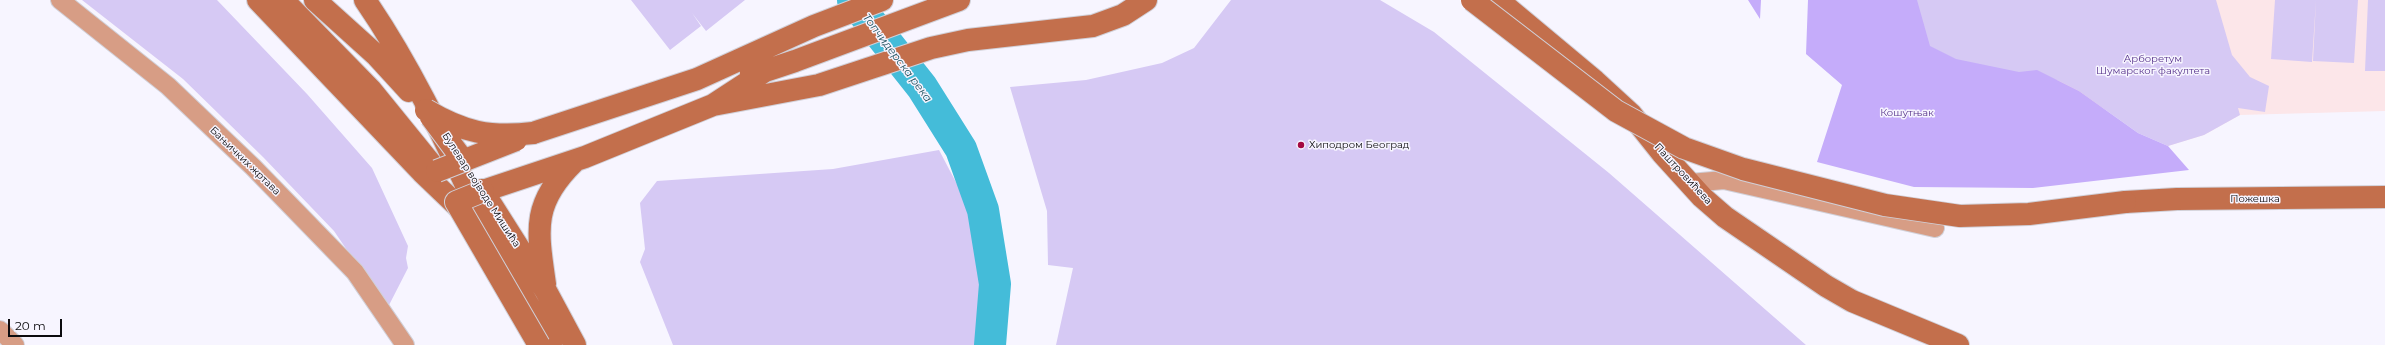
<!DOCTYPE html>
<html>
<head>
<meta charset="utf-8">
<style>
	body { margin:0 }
	#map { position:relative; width:2385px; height:345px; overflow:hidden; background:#f7f5ff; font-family:Montserrat,sans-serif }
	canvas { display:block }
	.scale { position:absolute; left:8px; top:319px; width:54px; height:18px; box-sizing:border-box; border:2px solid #0c0b0e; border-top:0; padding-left:5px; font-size:12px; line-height:14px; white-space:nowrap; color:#0c0b0e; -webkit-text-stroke:3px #f7f5ff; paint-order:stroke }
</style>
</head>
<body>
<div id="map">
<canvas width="2385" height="345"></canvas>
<div class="scale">20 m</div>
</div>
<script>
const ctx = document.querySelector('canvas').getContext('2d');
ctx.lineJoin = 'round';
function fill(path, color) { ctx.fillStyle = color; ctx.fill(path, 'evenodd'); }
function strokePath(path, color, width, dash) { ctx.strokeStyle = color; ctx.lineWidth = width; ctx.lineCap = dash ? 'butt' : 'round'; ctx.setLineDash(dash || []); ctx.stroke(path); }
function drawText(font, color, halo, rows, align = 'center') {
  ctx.font = font + ' Montserrat,sans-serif'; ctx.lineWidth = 3; ctx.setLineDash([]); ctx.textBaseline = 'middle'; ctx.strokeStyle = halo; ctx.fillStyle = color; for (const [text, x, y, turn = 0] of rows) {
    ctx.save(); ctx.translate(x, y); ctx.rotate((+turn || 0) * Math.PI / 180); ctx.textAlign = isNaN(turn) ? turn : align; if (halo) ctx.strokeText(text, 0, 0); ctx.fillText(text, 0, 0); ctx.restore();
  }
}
const education = new Path2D(`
	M1917 0H2385V111L2240 115 2204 135 2168 146Z`);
const green = new Path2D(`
	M82 0H217L307 94 372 168 408 246 406 258 408 268 387 309 334 231 263 157 183 79Z
	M631 0H745L706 31 692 13 701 26 670 50Z
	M1231 0H1380L1434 32 1609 173 1806 345H1056L1073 268 1048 265 1047 211 1010 87 1086 80 1162 63 1194 48Z
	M1903 0H2216L2232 55 2250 77 2269 86 2265 112 2238 108 2240 115 2204 135 2168 146 2138 133 2079 91 2057 80 1956 69 1922 47Z
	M2275 0H2316L2312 62 2271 59Z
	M2316 0H2358L2354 63 2313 61Z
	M2368 0H2385V71H2365Z
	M939 150 989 245 977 345H673L640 262 645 249 640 203 657 181 833 169Z`);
const forest = new Path2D(`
	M1748 0H1761L1760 19Z
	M1808 0H1917L1930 46 1956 59 2019 72 2037 70 2079 91 2138 133 2168 146 2189 170 2033 188 1914 187 1817 162 1842 85 1806 54Z`);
const river = new Path2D(`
	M853 0 922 87 961 149 983 210 995 284 990 345`);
const street = new Path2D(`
	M60 0 168 86 253 167 355 272 405 345
	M1690 183 1724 180 1935 228
	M0 330 15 345`);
const secondary = new Path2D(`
	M258 0 422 172 469 217
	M283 0 371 90 436 170
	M315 0 376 55 409 91
	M365 0C416 74 452 156 490 236 508 274 532 308 551 345
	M1498 0 1595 81 1631 114 1662 153 1702 197 1725 217 1826 286 1852 301 1958 345
	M751 73 765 71 795 61 959 0
	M713 105 819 85 931 48 968 40 1093 26 1123 15 1146 0
	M533 133 697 79 814 26 882 0
	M482 190 546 291 575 345
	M483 191 585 157 713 105 765 71
	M2125 202 2177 199 2385 197
	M545 284C537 229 532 203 574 162`);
const secondaryBridge = new Path2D(`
	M1472 0 1616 111 1684 148 1743 169 1885 205 1960 216 2029 214 2125 202
	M426 110C463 132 489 138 533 133
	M431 117 463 160
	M437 171 516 140
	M483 191 456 202 539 345`);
const markers = [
	[1301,145,4,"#a40a41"]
];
const parkNames = [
	["Арборетум",2153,59],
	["Шумарског факултета",2153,71],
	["Кошутњак",1907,113]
];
const poiNames = [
	["Хиподром Београд",1309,145]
];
const streetNames = [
	["Бањичких жртава",245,161,44],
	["Паштровићева",1683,174,47],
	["Булевар војводе Мишића",481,190,57],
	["Пожешка",2255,199]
];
const waterNames = [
	["Топчидерска река",897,58,53]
];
fill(education, '#fce6e9');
fill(green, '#d6c9f4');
fill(forest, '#c5acfa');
strokePath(river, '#44bcd9', 32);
strokePath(street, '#d1d0d8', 20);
strokePath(secondary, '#d1d0d8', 24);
strokePath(street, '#d79d85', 18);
strokePath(secondary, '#c36f4c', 22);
strokePath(secondaryBridge, '#d1d0d8', 24, []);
strokePath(secondaryBridge, '#c36f4c', 22);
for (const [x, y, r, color] of markers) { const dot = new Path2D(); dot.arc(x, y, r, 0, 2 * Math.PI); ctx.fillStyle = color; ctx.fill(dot); strokePath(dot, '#f7f5ff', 1.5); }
drawText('10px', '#56328b', '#f7f5ff', parkNames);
drawText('10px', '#0c0b0e', '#f7f5ff', poiNames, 'left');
drawText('10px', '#0c0b0e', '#f7f5ff', streetNames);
drawText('italic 11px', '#20515e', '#f7f5ff', waterNames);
</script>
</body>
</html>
